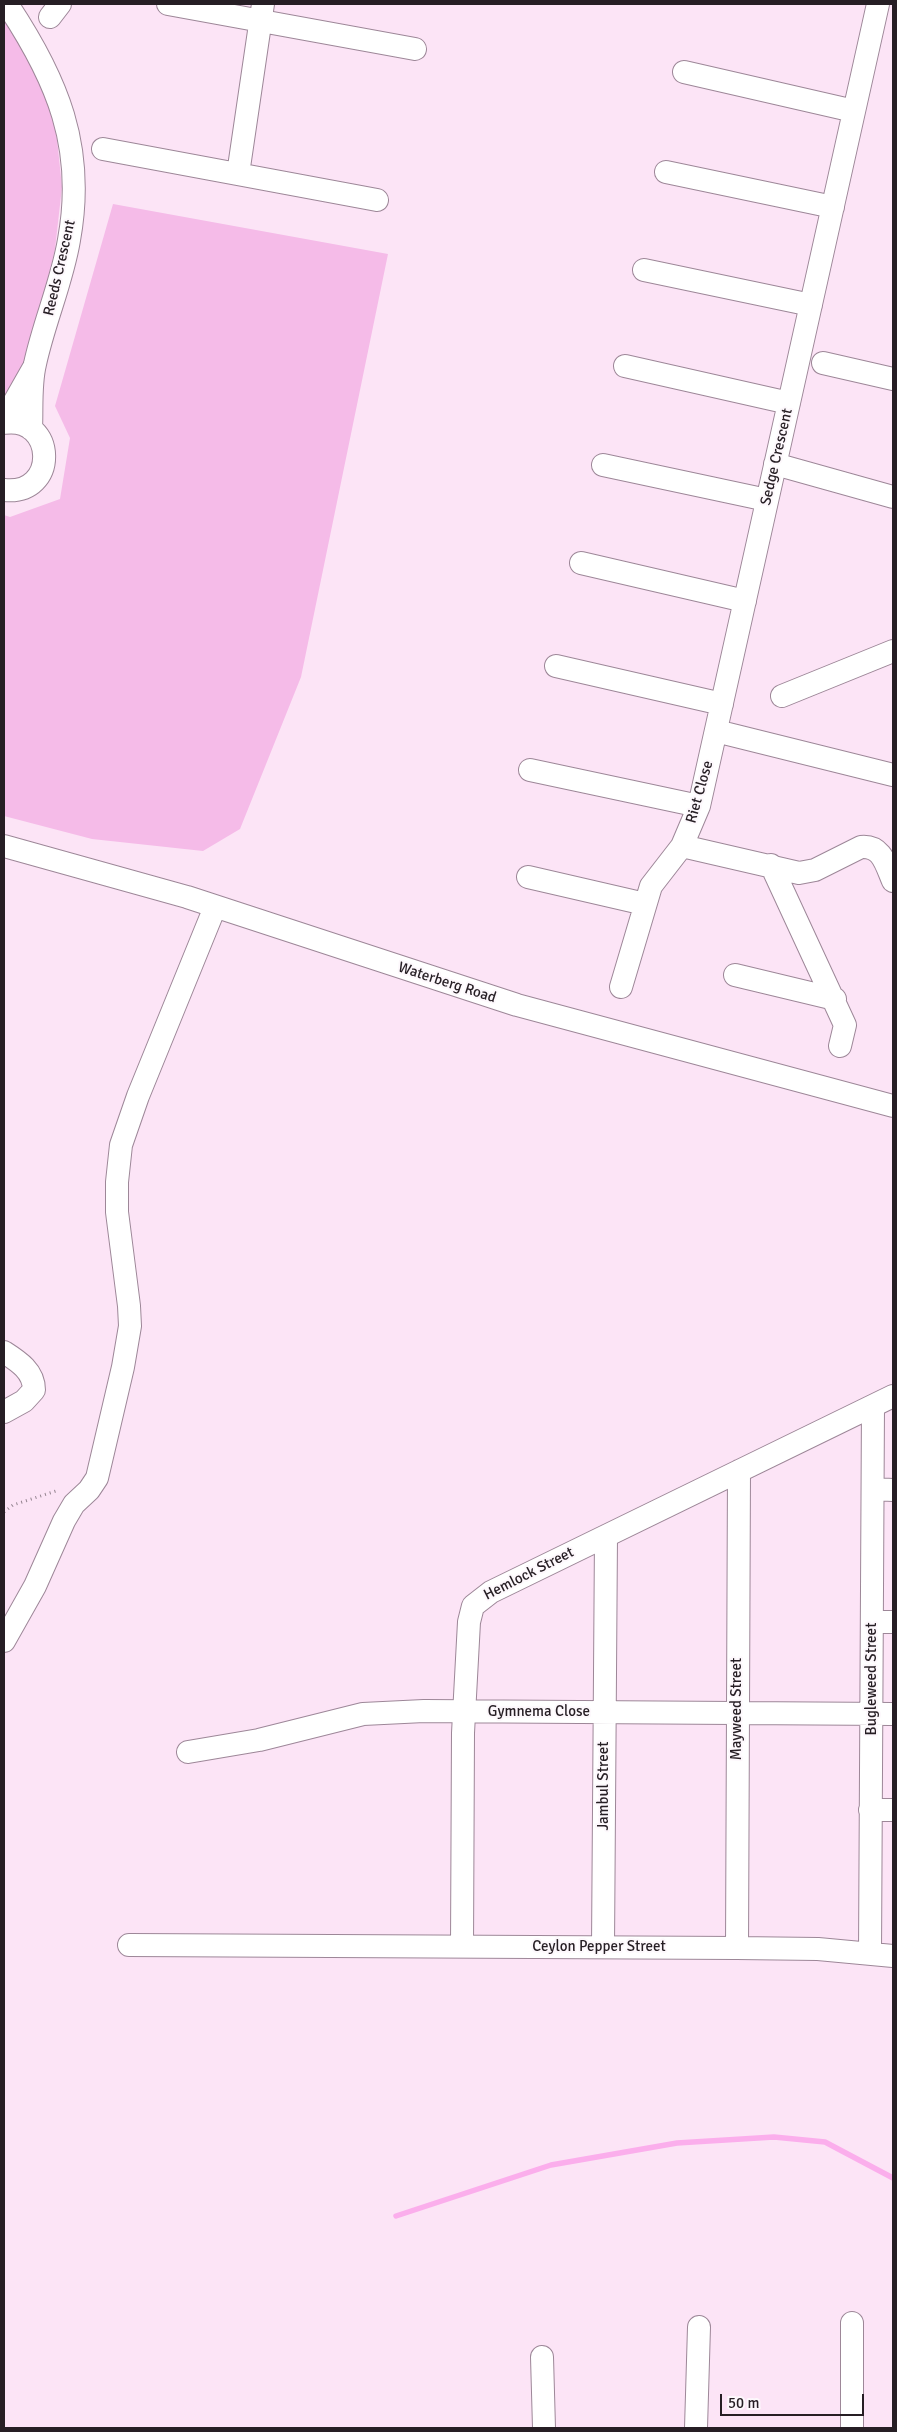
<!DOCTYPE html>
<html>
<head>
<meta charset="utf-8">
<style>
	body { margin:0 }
	#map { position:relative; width:897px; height:2432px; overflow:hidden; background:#fce4f6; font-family:Signika,sans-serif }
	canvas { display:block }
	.frame { position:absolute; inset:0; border:5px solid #261e24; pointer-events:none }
	.scale { position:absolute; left:720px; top:2394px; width:144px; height:22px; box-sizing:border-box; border:2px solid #261e24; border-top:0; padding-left:6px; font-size:15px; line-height:18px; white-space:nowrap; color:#261e24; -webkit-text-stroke:4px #fdf8fc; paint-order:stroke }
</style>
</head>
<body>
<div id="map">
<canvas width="897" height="2432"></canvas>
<div class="frame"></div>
<div class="scale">50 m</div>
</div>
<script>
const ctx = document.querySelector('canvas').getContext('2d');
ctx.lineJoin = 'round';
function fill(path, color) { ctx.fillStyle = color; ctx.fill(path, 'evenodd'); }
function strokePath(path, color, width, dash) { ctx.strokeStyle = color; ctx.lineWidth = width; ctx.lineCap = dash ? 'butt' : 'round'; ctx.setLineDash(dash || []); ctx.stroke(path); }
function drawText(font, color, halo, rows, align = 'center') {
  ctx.font = font + ' Signika,sans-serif'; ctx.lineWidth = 4; ctx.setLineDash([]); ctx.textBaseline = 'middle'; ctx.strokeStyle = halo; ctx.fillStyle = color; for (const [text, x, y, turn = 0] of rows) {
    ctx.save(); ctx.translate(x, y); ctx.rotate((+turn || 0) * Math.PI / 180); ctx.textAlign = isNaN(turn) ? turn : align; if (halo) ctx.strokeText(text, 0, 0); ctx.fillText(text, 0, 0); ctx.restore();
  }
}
const green = new Path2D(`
	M4 17 48 94 57 139 62 187 55 249 26 369 4 403Z
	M113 204 388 254 301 677 240 829 203 851 92 839 4 816V515L10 517 60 499 70 438 55 406Z`);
const stream = new Path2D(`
	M396 2216 551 2165 677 2143 774 2137 825 2142 893 2178`);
const path = new Path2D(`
	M4 1512 13 1505 59 1490`);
const minor = new Path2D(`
	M7 4C57 79 86 147 69 240 62 282 44 322 35 364 30 384 32 408 31 429
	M168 4 415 49
	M50 17 60 4
	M684 72 854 111
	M103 149 377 200
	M666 172 833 207
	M238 174 263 4
	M644 270 811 305
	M823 363 893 379
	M625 366 789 403
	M4 420 33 369
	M4 423C56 415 59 496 4 490
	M775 464 893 497
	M603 465 767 500
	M581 563 745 601
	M556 666 722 704
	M782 696 893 651
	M716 731 893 775
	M530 770 699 806
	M4 846 187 897 517 1005 893 1106
	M682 846 799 873 815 870 861 847C882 845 886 865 893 881
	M771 865 845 1025 840 1046
	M528 877 645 904
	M735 975 835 999
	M621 987 651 886 682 846 699 806 878 4
	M4 1352C18 1361 34 1371 34 1390L24 1401 4 1412
	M873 1489 893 1490
	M872 1622H893
	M4 1641 35 1586 64 1521 74 1504 89 1490 97 1478 123 1367 130 1326 129 1306 117 1212V1182L121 1145 138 1096 215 907
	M188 1752 259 1740 363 1714 424 1711 893 1714
	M870 1810H893
	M129 1945 737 1948 818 1949 893 1956
	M462 1946 463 1733 469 1622 473 1606 491 1592 893 1396
	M603 1946 606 1536
	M737 1948 739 1471
	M870 1953 873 1406
	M852 2323V2428
	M542 2357 544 2428
	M696 2428 699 2327`);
const streetNames = [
	["Reeds Crescent",60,268,-77],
	["Sedge Crescent",777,457,-77],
	["Riet Close",700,792,-74],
	["Waterberg Road",447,983,18],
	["Hemlock Street",529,1574,-27],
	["Bugleweed Street",872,1679,-90],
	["Mayweed Street",737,1709,-90],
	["Gymnema Close",539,1712],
	["Jambul Street",604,1786,-90],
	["Ceylon Pepper Street",599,1947]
];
fill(green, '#f5bbe8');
strokePath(stream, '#fbaeec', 5.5);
strokePath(minor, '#9d8798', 24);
strokePath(path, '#948490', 3, [1, 4]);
strokePath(minor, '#fff', 22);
drawText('15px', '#261e24', '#fdf8fc', streetNames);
</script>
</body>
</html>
